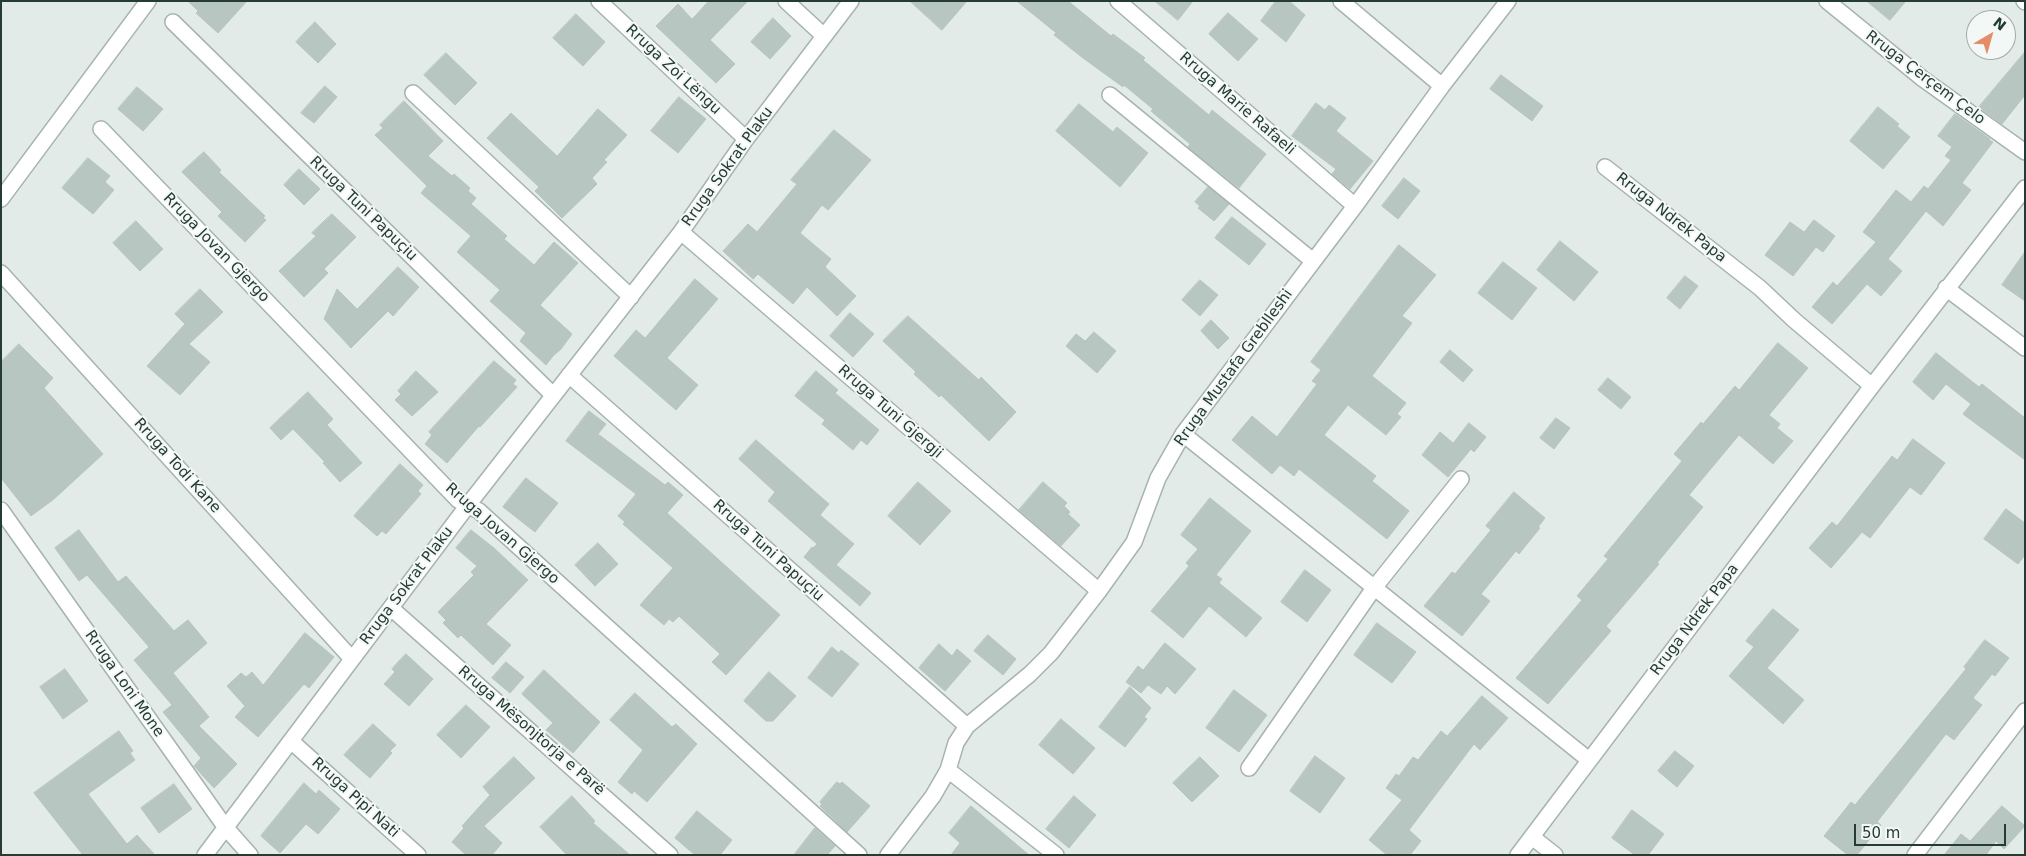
<!DOCTYPE html>
<html>
<head>
<meta charset="utf-8">
<style>
	body { margin:0 }
	#map { position:relative; width:2026px; height:856px; overflow:hidden; background:#e3ebe8; font-family:"DejaVu Sans",sans-serif }
	canvas { display:block }
	.frame { position:absolute; inset:0; border:2px solid #243b36; pointer-events:none }
	.north { position:absolute; left:1966px; top:10px; width:50px; height:50px; box-sizing:border-box; background:#f3f8f6; border:1px solid #a0aca9; border-radius:50%; rotate:38deg; font-size:14px; font-weight:700; line-height:20px; text-align:center; color:#243b36 }
	.north::after { content:''; display:block; margin:auto; width:18px; height:22px; background:#e58d68; clip-path:polygon(50% 0,100% 100%,50% 72%,0 100%) }
	.scale { position:absolute; left:1854px; top:824px; width:152px; height:22px; box-sizing:border-box; border:2px solid #243b36; border-top:0; padding-left:6px; font-size:15px; line-height:18px; white-space:nowrap; color:#243b36; -webkit-text-stroke:4px #f3f8f6; paint-order:stroke }
</style>
</head>
<body>
<div id="map">
<canvas width="2026" height="856"></canvas>
<div class="frame"></div>
<div class="north">N</div>
<div class="scale">50 m</div>
</div>
<script>
const ctx = document.querySelector('canvas').getContext('2d');
ctx.lineJoin = 'round';
function fill(path, color) { ctx.fillStyle = color; ctx.fill(path, 'evenodd'); }
function strokePath(path, color, width, dash) { ctx.strokeStyle = color; ctx.lineWidth = width; ctx.lineCap = dash ? 'butt' : 'round'; ctx.setLineDash(dash || []); ctx.stroke(path); }
function drawText(font, color, halo, rows, align = 'center') {
  ctx.font = font + ' "DejaVu Sans",sans-serif'; ctx.lineWidth = 4; ctx.setLineDash([]); ctx.textBaseline = 'middle'; ctx.strokeStyle = halo; ctx.fillStyle = color; for (const [text, x, y, turn = 0] of rows) {
    ctx.save(); ctx.translate(x, y); ctx.rotate((+turn || 0) * Math.PI / 180); ctx.textAlign = isNaN(turn) ? turn : align; if (halo) ctx.strokeText(text, 0, 0); ctx.fillText(text, 0, 0); ctx.restore();
  }
}
const building = new Path2D(`
	M188 1H247L218 33 196 13 198 11Z
	M709 1H748L710 40 735 64 716 83 656 26 678 4 692 19Z
	M910 1H967L942 30Z
	M1017 1H1068L1111 36 1113 34 1145 58 1143 60 1209 115 1212 110 1266 154 1239 188 1188 147 1190 144 1151 111 1153 109 1124 85 1123 87 1083 58 1054 35 1056 33Z
	M1155 1H1193L1178 20Z
	M1276 1H1289L1305 15 1286 42 1261 21Z
	M1867 1H1906L1890 20Z
	M1228 13 1258 39 1238 61 1209 34Z
	M576 14 605 42 583 66 553 38Z
	M773 18 791 36 770 59 751 42Z
	M315 22 336 44 318 63 296 42Z
	M2025 52V95L2002 124 1979 107Z
	M446 53 477 83 455 105 424 75Z
	M1501 75 1543 106 1532 121 1490 89Z
	M325 86 337 97 314 123 301 113Z
	M137 87 163 109 143 131 118 109Z
	M679 97 706 119 678 153 651 131Z
	M404 101 443 141 428 156 452 176 454 174 470 188 468 191 476 198 471 204 507 236 504 239 534 265 554 242 578 263 540 305 572 334 561 349 553 356 546 365 520 341 526 333 490 301 500 290 457 252 471 236 421 193 427 186 375 135 383 128 380 125Z
	M1316 103 1325 110 1329 105 1346 118 1336 131 1373 161 1350 189 1332 174 1336 169 1292 136Z
	M1079 104 1113 132 1117 127 1148 153 1120 187 1056 131Z
	M1878 107 1899 124 1897 126 1910 137 1883 169 1850 141Z
	M598 109 627 135 604 160 607 162 592 178 597 184 562 218 535 191 539 187 487 138 511 113 557 156Z
	M1955 114 1990 139 1989 140 1993 142 1962 183 1971 190 1943 226 1926 211 1888 259 1902 271 1881 296 1867 284 1832 324 1812 307 1833 282 1837 286 1876 242 1863 232 1896 190 1911 202 1924 186 1928 189 1951 160 1945 156 1952 147 1938 136Z
	M834 130 871 160 828 210 822 205 800 233 831 259 825 267 856 296 837 316 807 287 793 304 758 274 753 279 723 251 748 224 757 232 797 184 791 180Z
	M204 152 221 170 219 172 265 216 263 218 266 220 245 242 218 216 222 212 182 172Z
	M88 158 110 176 105 182 114 190 93 214 62 188Z
	M299 169 320 189 304 205 284 185Z
	M1404 178 1420 191 1398 219 1382 206Z
	M1208 187 1229 204 1214 221 1198 208 1200 206 1195 202Z
	M332 214 356 237 324 269 328 273 304 297 279 271 316 236 312 233Z
	M1232 217 1266 244 1249 265 1215 238Z
	M1814 220 1835 236 1823 252 1816 247 1793 276 1765 255 1790 222 1804 232Z
	M136 221 163 249 140 271 113 243Z
	M1560 241 1598 272 1574 301 1537 270Z
	M1399 245 1436 275 1402 316 1412 323 1372 376 1406 403 1397 414 1401 417 1386 435 1348 405 1324 435 1376 476 1372 481 1409 511 1387 539 1299 469 1294 476 1280 465 1272 474 1232 440 1252 416 1277 437 1317 384 1312 381 1321 370 1311 362Z
	M2025 252V301L2002 285Z
	M1503 262 1537 288 1512 320 1478 293Z
	M398 267 419 287 393 316 388 311 351 348 324 319 337 289 357 309Z
	M1685 276 1698 286 1680 309 1667 298Z
	M695 279 718 299 667 358 698 385 676 410 614 356 636 330 645 338Z
	M1200 280 1218 295 1200 316 1182 300Z
	M200 289 223 312 189 344 210 362 180 395 147 366 185 324 175 314Z
	M850 313 874 334 853 357 830 336Z
	M908 316 979 380 981 377 1016 412 989 441 941 395 939 397 914 374 916 372 883 341Z
	M1211 320 1229 338 1218 349 1201 331Z
	M1094 332 1116 351 1097 373 1066 346 1076 334 1085 341Z
	M1778 343 1808 368 1769 415 1780 424 1777 428 1793 441 1773 464 1739 435 1689 495 1703 507 1657 563 1659 564 1606 626 1611 631 1548 704 1516 678 1582 600 1577 596 1608 559 1604 556 1682 461 1674 454 1701 422 1703 424 1735 386 1739 390Z
	M19 344 53 378 44 388 103 454 54 499 31 516 1 478V362Z
	M1450 350 1473 370 1463 382 1440 362Z
	M1936 353 1979 387 1982 384 2025 418V460L1963 414 1971 404 1946 384 1933 400 1913 382Z
	M494 361 516 380 513 384 517 387 480 427 479 426 447 463 425 444 432 435 429 432Z
	M416 371 438 392 412 416 395 400 401 394 398 391Z
	M816 371 838 390 835 393 879 430 867 445 861 440 853 450 822 424 825 420 795 396Z
	M1608 378 1631 397 1621 409 1598 390Z
	M308 392 333 419 327 425 362 463 340 482 323 463 325 462 293 429 281 440 270 428Z
	M589 411 606 424 598 434 665 485 668 482 683 495 667 513 780 615 726 675 712 662 720 654 679 616 673 622 669 619 664 625 640 605 673 568 623 524 625 522 618 516 636 494 566 441Z
	M1556 418 1570 428 1554 449 1540 438Z
	M1469 423 1486 437 1474 452 1471 449 1448 477 1422 455 1440 432 1453 443Z
	M1913 439 1945 463 1921 495 1910 487 1870 538 1862 532 1831 568 1809 548 1832 522 1837 526 1892 456 1897 460Z
	M756 440 829 504 820 515 854 544 836 565 871 593 860 606 804 557 812 547 813 548 817 544 768 501 775 492 739 459Z
	M400 464 423 485 418 491 421 494 386 534 382 531 377 536 354 516Z
	M526 478 558 503 535 532 503 507Z
	M918 482 951 511 920 545 888 516Z
	M1043 482 1067 503 1064 506 1070 512 1068 514 1080 525 1061 546 1019 510Z
	M1514 492 1545 518 1538 527 1540 528 1519 554 1516 551 1481 594 1490 601 1462 636 1424 606 1452 572 1455 574 1491 530 1486 526Z
	M1210 498 1251 531 1216 575 1222 579 1219 583 1262 618 1246 637 1209 606 1183 638 1151 611 1189 566 1186 563 1198 549 1181 535Z
	M2006 509 2025 523V555L2018 564 1984 539Z
	M79 530 118 582 126 576 174 631 188 620 207 643 173 673 209 717 199 726 237 764 214 788 194 766 201 758 163 712 172 705 134 660 149 647 87 575 79 581 55 548Z
	M471 530 494 548 528 580 486 624 511 645 493 665 461 635 458 638 443 623 446 620 438 612 474 575 471 572 477 566 456 548Z
	M598 543 618 564 595 586 575 565Z
	M1305 570 1331 590 1307 622 1281 602Z
	M1773 609 1799 630 1767 668 1804 700 1783 724 1729 676 1754 647 1746 641Z
	M1377 623 1416 652 1392 683 1354 655Z
	M305 633 334 657 309 688 304 684 258 737 235 717 245 706 227 686 241 673 246 677 252 672 263 685Z
	M988 635 1016 659 1003 675 974 651Z
	M1985 640 2009 658 1995 676 1992 674 1973 698 1982 705 1954 740 1946 734 1877 822 1881 825 1857 855H1848L1824 836 1851 802 1855 805 1966 669 1964 667Z
	M1165 643 1196 669 1175 694 1167 686 1161 694 1148 685 1141 693 1126 682 1138 666 1143 670Z
	M939 644 952 656 957 649 971 661 945 691 919 668Z
	M832 647 839 653 841 650 859 664 832 697 808 678Z
	M406 654 433 679 409 706 384 684 395 672 392 669Z
	M506 662 524 677 510 693 492 678Z
	M65 669 88 701 63 719 40 687Z
	M544 670 600 722 573 753 546 730 553 723 522 694Z
	M769 672 796 696 773 721H766L744 701Z
	M1130 687 1151 708 1144 717 1147 719 1125 747 1099 727Z
	M1234 690 1267 715 1239 752 1206 728Z
	M635 693 672 727 676 724 697 744 647 802 634 791 632 794 618 782 643 750 610 720Z
	M1482 696 1508 718 1480 750 1474 744 1409 830 1421 841 1410 855H1387L1369 840 1402 800 1386 788 1396 774 1399 776 1413 757 1418 760 1441 731 1447 736Z
	M466 705 490 727 461 758 437 735Z
	M1061 719 1095 748 1073 774 1039 745Z
	M373 724 396 745 390 751 392 753 370 778 344 755Z
	M119 731 133 751 130 753 135 760 88 794 127 844 137 835 155 855H83L34 793Z
	M1675 751 1694 766 1677 787 1658 771Z
	M1315 756 1345 778 1320 813 1290 791Z
	M514 757 535 778 484 826 502 843 492 855H466L452 842 464 828 462 826 490 795 483 787Z
	M1200 757 1219 776 1192 802 1173 783Z
	M837 782 840 784 842 782 870 806 847 832 820 806 822 804 820 802Z
	M304 783 316 794 319 790 340 809 318 834 306 824 280 853 261 836Z
	M174 784 192 809 159 833 141 808Z
	M572 796 595 821 593 823 630 855H567L540 827Z
	M1074 796 1096 815 1069 848 1046 829Z
	M971 806 1029 855H951L960 843 949 833Z
	M2002 806 2025 826 2004 849 1996 841 1986 855H1944L1961 834 1970 841Z
	M1632 810 1664 834 1648 855H1635L1612 838Z
	M697 811 732 840 720 855H695L675 838Z
	M815 828 835 846 827 855H794Z`);
const minor = new Path2D(`
	M599 1 746 139
	M786 1 824 36
	M1118 1 1355 206
	M1341 1 1442 86
	M1827 1 1923 79 2025 152
	M2024 1 2025 2
	M173 22 553 395
	M413 93 631 297
	M1110 95 1313 261
	M101 129 458 500 479 511 859 855
	M1605 167 1760 288 1794 320 1872 386
	M1 199 148 1
	M681 232 1099 591
	M1 273 352 659
	M1946 288 2025 348
	M569 375 967 726
	M1183 434 1589 760
	M1 510 226 828 250 855
	M391 608 670 855
	M291 741 418 855
	M1249 768 1374 588 1461 479
	M948 770 1056 855
	M1532 837 1555 855
	M205 855 468 505 681 232 746 139 851 1
	M888 855 933 796 948 770 956 743 967 726 1030 674 1051 653 1099 591 1134 542 1158 478 1183 434 1355 206 1442 86 1508 1
	M1518 855 1872 386 2025 188
	M1915 855 2025 711`);
const streetNames = [
	["Rruga Zoi Lëngu",673,70,43],
	["Rruga Çerçem Çelo",1925,78,37],
	["Rruga Marie Rafaeli",1237,104,41],
	["Rruga Sokrat Plaku",728,167,-54],
	["Rruga Tuni Papuçiu",363,209,44],
	["Rruga Ndrek Papa",1671,218,38],
	["Rruga Jovan Gjergo",216,248,46],
	["Rruga Mustafa Greblleshi",1234,368,-54],
	["Rruga Tuni Gjergji",890,412,41],
	["Rruga Todi Kane",177,466,48],
	["Rruga Jovan Gjergo",502,534,41],
	["Rruga Tuni Papuçiu",768,551,42],
	["Rruga Sokrat Plaku",407,586,-53],
	["Rruga Ndrek Papa",1695,620,-53],
	["Rruga Loni Mone",124,684,55],
	["Rruga Mësonjtorja e Parë",531,731,41],
	["Rruga Pipi Nati",355,798,42]
];
fill(building, '#b8c6c1');
strokePath(building, '#b6c4bf', 1);
strokePath(minor, '#a6b3af', 18);
strokePath(minor, '#fff', 15);
drawText('15px', '#243b36', '#f3f8f6', streetNames);
</script>
</body>
</html>
